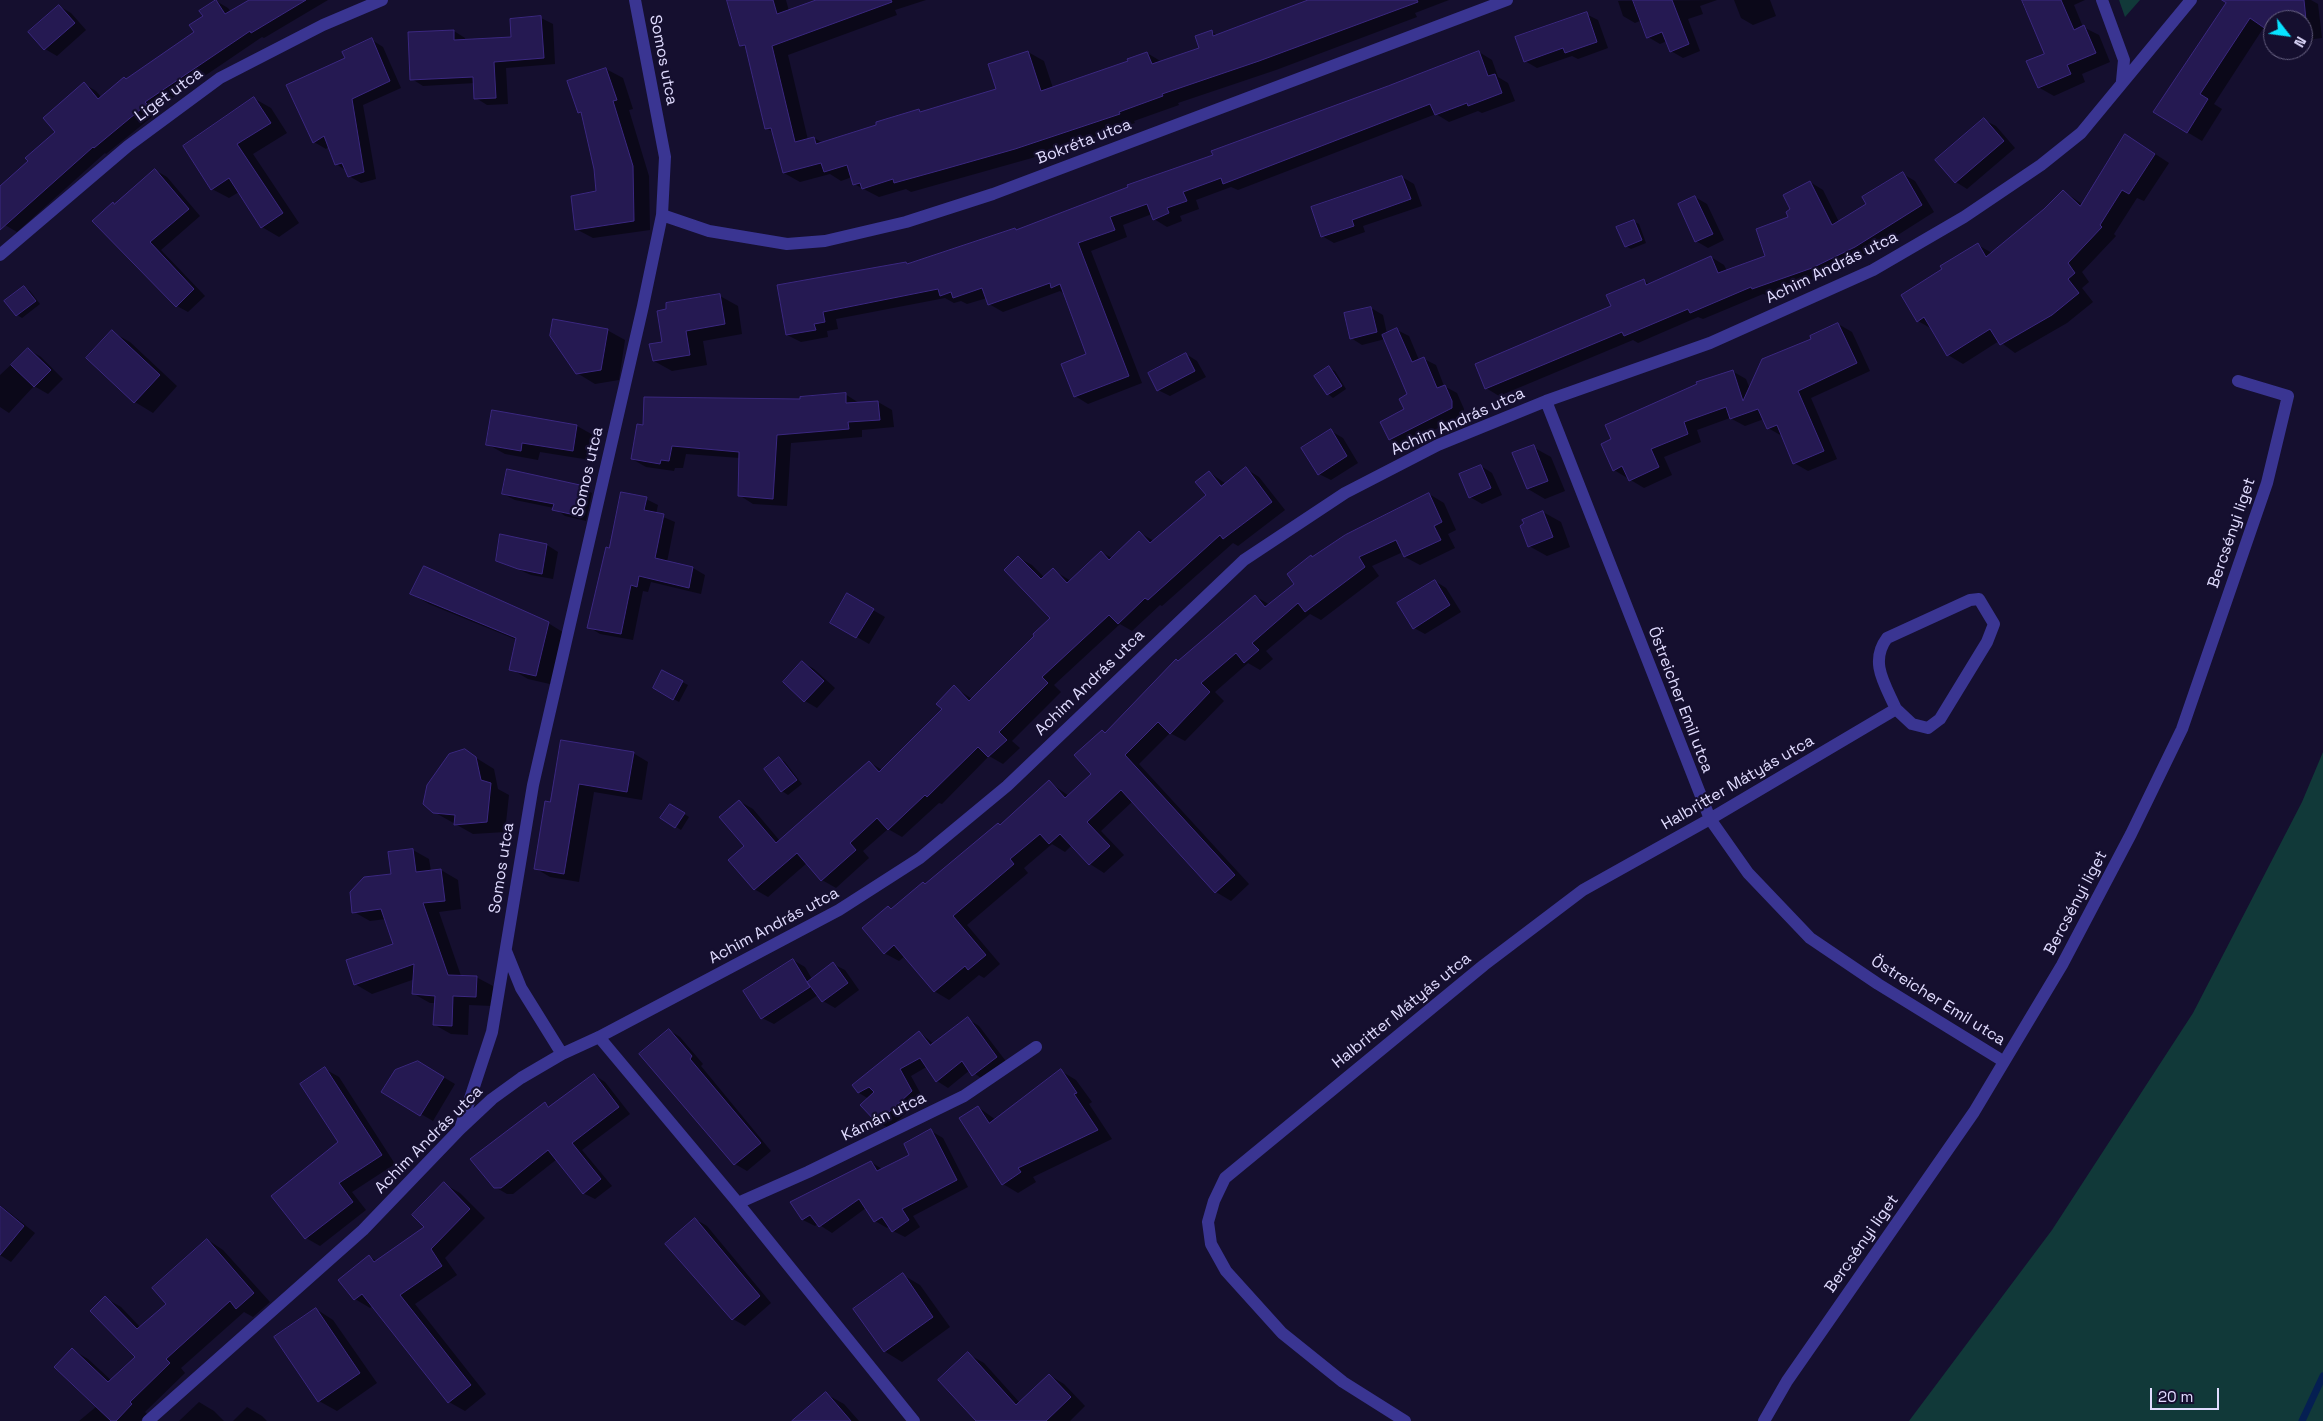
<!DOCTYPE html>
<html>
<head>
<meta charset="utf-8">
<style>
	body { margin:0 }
	#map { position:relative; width:2323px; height:1421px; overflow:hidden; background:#150f2f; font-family:"Space Grotesk",sans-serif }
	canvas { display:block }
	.north { position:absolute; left:2263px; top:10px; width:50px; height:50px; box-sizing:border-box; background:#150f2f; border:1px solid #676182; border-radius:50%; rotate:120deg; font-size:14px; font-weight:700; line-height:20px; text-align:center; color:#e1dcff }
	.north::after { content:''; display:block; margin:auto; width:18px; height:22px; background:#08e2ff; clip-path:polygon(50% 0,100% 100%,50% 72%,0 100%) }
	.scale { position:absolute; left:2150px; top:1388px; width:69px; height:22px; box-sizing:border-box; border:2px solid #e1dcff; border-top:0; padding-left:6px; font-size:15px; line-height:18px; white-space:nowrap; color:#e1dcff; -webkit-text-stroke:4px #150f2f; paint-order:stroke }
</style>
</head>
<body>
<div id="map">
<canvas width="2323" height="1421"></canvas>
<div class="north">N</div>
<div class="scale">20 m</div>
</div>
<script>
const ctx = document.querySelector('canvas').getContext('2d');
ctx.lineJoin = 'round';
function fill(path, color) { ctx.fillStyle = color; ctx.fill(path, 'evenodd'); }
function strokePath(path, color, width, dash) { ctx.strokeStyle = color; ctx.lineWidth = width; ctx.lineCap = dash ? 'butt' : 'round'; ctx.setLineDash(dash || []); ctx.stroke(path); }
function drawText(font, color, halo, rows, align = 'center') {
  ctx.font = font + ' "Space Grotesk",sans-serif'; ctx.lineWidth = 4.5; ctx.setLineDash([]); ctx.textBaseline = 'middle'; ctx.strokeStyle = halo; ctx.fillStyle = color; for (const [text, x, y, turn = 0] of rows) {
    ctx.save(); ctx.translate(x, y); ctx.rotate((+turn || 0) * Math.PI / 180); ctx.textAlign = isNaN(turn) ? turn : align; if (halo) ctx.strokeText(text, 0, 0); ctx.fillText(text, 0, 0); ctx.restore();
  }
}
const green = new Path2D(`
	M2119 0H2140L2125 17Z
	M2323 752V1421H1909L2052 1230 2193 1013 2302 802Z`);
const shadow = new Path2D(`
	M251 0H328L264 38 262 37 156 109 158 112 106 154 105 153 17 232 5 225 0 220V188L30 161 56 132 84 84 96 91 102 98 195 33 216 1 228 8 231 12Z
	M729 0H786L789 11 820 0H926L895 10 897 15 788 55 808 140 814 138 823 143 878 126 919 111 923 113 997 90 1028 52 1044 61 1053 88 1130 62 1147 53 1162 62 1201 49 1211 32 1218 35 1312 0H1449L1415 13 1417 17 1276 70 1178 103 1179 105 1134 121 1135 123 1032 158 911 192 906 189 879 197 854 184 852 177 841 181 830 174 800 182 784 173 773 132 766 128 748 49 741 45Z
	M1717 0 1700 6 1703 14 1688 19 1700 51 1683 58 1671 51 1667 41 1660 44 1648 37 1642 20 1635 23 1623 16 1618 1Z
	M1734 0H1770L1776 16 1753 25 1741 18Z
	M2021 0H2085L2074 5 2083 27 2099 35 2110 62 2082 74 2085 82 2054 96 2038 87 2045 54 2028 12 2025 10Z
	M2230 0H2311L2318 4 2322 38 2314 39 2305 53 2300 50H2303V20H2273V33L2264 27 2214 104 2222 109 2202 141 2187 132Z
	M59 6 71 13 86 30 57 56 45 49 30 32Z
	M1586 14 1598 20 1608 48 1578 59 1572 56 1537 68 1525 61Z
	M541 18 553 24 555 64 506 68 508 104 487 105 476 98 475 83 423 86 412 79 454 31 465 38V41L513 38Z
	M372 40 383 47 401 88 363 105 376 179 361 183 349 176 347 171 336 164 329 146 326 149 314 142 346 58Z
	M1479 52 1492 60 1498 77 1508 83 1515 101 1482 113 1478 111 1449 122 1436 114 1238 190 1231 187 1196 200 1199 209 1180 216 1182 221 1167 227 1154 219 1152 214 1123 225 1127 237 1091 251 1142 383 1088 404 1075 396 1088 355 1064 294 1060 291 1003 312 989 304 987 298 967 304 961 301 954 303 945 298 836 319 838 329 827 331 828 337 801 342 787 335 778 286 906 263 909 265 1015 230 1018 231Z
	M606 69 623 78 633 109 629 110 649 176 650 230 593 238 576 229 598 192 596 169 583 115 579 112Z
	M255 99 271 108 287 133 253 154 299 223 279 237 262 227 239 192 229 198 212 189Z
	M1984 120 1996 126 2015 148 1967 189 1956 182Z
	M2140 144 2169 163 2144 201 2137 198 2114 234 2116 236 2082 272 2089 282 2082 288 2093 302 2067 323 2015 353 1999 341 1963 364 1948 355 1932 329 1918 321 1978 245 1992 253 2045 210 2063 191 2082 204Z
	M155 170 167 177 200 216 161 250 205 296 188 312 177 306 115 205Z
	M1903 174 1915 181 1934 212 1868 254 1825 275 1766 295 1763 294 1703 319 1698 317 1638 343 1633 340 1499 396 1486 388 1477 365 1613 307 1644 281 1650 284 1711 257 1724 265 1727 271 1767 257 1810 182 1823 190 1839 222 1868 205Z
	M1402 177 1414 184 1422 206 1363 226 1365 232 1334 243 1322 236Z
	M1695 197 1707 204 1724 240 1708 248 1696 241Z
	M1633 221 1639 224 1646 243 1631 249 1626 246Z
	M24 287 30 291 40 304 22 318 17 315Z
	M720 296 738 306 742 334 703 341 707 365 672 371 654 361 664 343Z
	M1371 308 1383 315 1387 334 1397 330 1409 336 1419 360 1424 359 1436 365 1444 386 1457 393 1464 409V415L1402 446 1390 439 1405 410 1408 395 1385 339 1362 345 1351 338Z
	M1838 324 1852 332 1870 371 1811 398 1837 459 1808 471 1794 463 1782 436 1768 428 1764 419 1745 426 1730 418 1697 430 1701 442 1664 457 1672 475 1644 488 1614 470 1732 371 1746 379 1750 389 1813 339Z
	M607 330 625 340 619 380 595 384 577 373Z
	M112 332 130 342 177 386 153 413 135 402 88 358Z
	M28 349 41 357 63 379 48 394 34 386 9 413 0 407V375Z
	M1186 354 1197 361 1206 377 1170 396 1158 390Z
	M1329 368 1335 371 1346 389 1333 398 1328 394Z
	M845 394 859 403 878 402 892 410 894 427 862 430V437L791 443 787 506 753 504 739 495 740 458 686 454 683 468H675L674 471 646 467 632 459 644 427Z
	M493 411 577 426 595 436 590 460 540 452 538 460 505 454 487 444Z
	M1331 431 1343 438 1358 463 1331 480 1319 474Z
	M1533 447 1551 457 1565 491 1545 499 1528 489Z
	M1481 466 1492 473 1502 495 1482 504 1470 497Z
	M1246 469 1259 477 1285 510 1238 546 1233 543 1162 606 1160 605 1132 631 1120 624 1054 685 1061 692 1012 741 1020 748 1003 764 989 756 942 804 939 803 902 837 888 829 863 851 869 858 836 888 822 880 807 863 768 897 754 889 739 801 753 809 780 841 869 762 882 770 944 709 954 687 972 699 1052 618 1019 558 1032 565 1045 578 1053 570 1071 581 1101 552 1112 558 1140 533 1154 541 1207 495 1209 472 1226 484Z
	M508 471 580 487 592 493 586 521 565 516 554 508 515 500 503 494Z
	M1429 494 1444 503 1456 530 1448 534 1455 548 1420 565 1405 557 1403 552 1372 566 1379 576 1321 620 1310 614 1266 651 1273 659 1260 670 1248 663 1215 692 1224 701 1185 741 1170 733 1139 764 1249 884 1231 901 1216 892 1133 801 1101 831 1124 855 1104 873 1090 864 1072 845 1065 852 1052 844 1024 868 1028 873 967 925 1000 964 984 978 979 975 949 1000 934 991 905 956 899 961 884 953 892 910 1001 826 1049 782 1069 796 1093 774 1102 731 1106 734 1178 662 1255 596 1270 605 1296 584 1313 558Z
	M646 499 658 505 656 514 675 522 667 562 693 568 705 575 701 594 651 582 648 592 643 591 633 640 600 634 589 627 610 550Z
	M1543 512 1561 522 1570 547 1547 556 1529 546Z
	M547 545 558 552 553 579 531 575 497 560Z
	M1435 581 1446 588 1461 612 1425 634 1414 628Z
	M412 594 548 623 566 634 554 685 528 679 511 669 517 640 429 604Z
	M847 595 885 617 869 644 831 622Z
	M802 662 814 669 835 688 817 708 805 701 784 682Z
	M663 672 688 685 679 702 654 688Z
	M562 741 633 753 648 762 642 800 594 792 579 882 550 877 535 868 551 804Z
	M465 751 494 769 498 789 509 795 505 832 473 834 434 812Z
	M780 759 785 762 802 784 788 795 782 791 765 769Z
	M670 805 689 817 681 830 662 818Z
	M413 850 429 859 431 871 441 870 458 880 461 909 439 912 461 976 476 977 493 986 492 1006 469 1005 468 1035 451 1034 435 1025V1003H430L414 994 415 979 372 994 355 984 394 945 386 919 370 921 354 912 392 875Z
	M793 960 805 967 812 979 833 964 845 970 859 990 835 1008 823 1001 818 995 774 1024 762 1018Z
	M968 1019 979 1026 1008 1064 985 1081 970 1070 948 1088 937 1081 928 1066 911 1076 923 1098 889 1128 877 1122 869 1099 859 1093 919 1032 934 1044Z
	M669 1030 680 1037 703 1064 701 1066 771 1151 747 1171 735 1164 641 1054Z
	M418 1062 455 1084 433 1121 383 1092Z
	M325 1069 339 1077 395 1164 352 1192 366 1210 320 1246 306 1238 340 1143Z
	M1061 1071 1076 1080 1092 1102 1089 1104 1112 1139 1033 1177 1036 1182 1018 1193 1003 1184 978 1107 996 1120Z
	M594 1075 605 1082 630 1114 582 1150 612 1186 595 1199 583 1193 557 1159 513 1194H507L495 1187 545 1104 551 1107Z
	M931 1131 943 1138 968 1187 913 1216 920 1227 905 1237 893 1231 890 1226 887 1228 875 1221 866 1208 832 1233 818 1224 815 1226 803 1220 791 1203 871 1162 882 1169 911 1155Z
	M444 1184 460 1193 485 1218 445 1258 457 1275 415 1304 486 1394 465 1411 449 1402 373 1306 370 1308 355 1299 369 1257 377 1261 426 1227Z
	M0 1205 35 1233 11 1262 0 1255Z
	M695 1219 707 1226 771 1303 745 1326 733 1319 667 1244Z
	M208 1240 223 1250 270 1302 253 1317 244 1312 181 1368 185 1373 145 1412 147 1414 140 1421H79L97 1406 73 1350 88 1359 112 1381 136 1357 105 1298 121 1307 141 1328 168 1304Z
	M903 1275 920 1285 950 1327 902 1362 884 1351Z
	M316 1309 333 1320 377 1383 337 1411 319 1401Z
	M968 1354 984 1363 1020 1403 1049 1375 1064 1384 1085 1406 1070 1421H978Z
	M826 1394 844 1404 859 1421H813Z
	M199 1402 214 1411 224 1421H179Z
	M247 1407 262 1416 267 1421H233Z`);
const stream = new Path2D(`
	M2302 1421 2323 1376`);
const building = new Path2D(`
	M216 0 225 14 249 0H306L251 33 250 31 145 102 147 104 94 148 93 147 0 230V186L28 161 25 158 55 132 43 118 84 82 98 99 124 77 126 79 194 32 189 25 203 16 199 11Z
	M727 0H773L777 14 816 0H891L892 2 772 46 795 142 814 137 816 144 876 125V122L919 109 920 112 996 89 988 64 1028 51 1041 91 1128 61 1127 59 1147 52 1152 64 1199 48 1195 36 1212 30 1213 36 1308 0H1417L1418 2 1259 61 1162 94 1163 96 1119 112 1120 114 1015 149 941 170 894 183 893 179 862 189 860 183 853 185 847 165 824 172 821 163 783 173 771 128 765 129 745 45 740 46Z
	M1633 0H1672L1689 44 1670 52 1662 32 1647 38Z
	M2022 0H2061L2074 30 2084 25 2096 53 2067 65 2071 74 2038 88 2026 61 2044 54Z
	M2222 0H2304L2307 30 2303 31V20H2273V34L2250 18 2200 94 2208 99 2187 133 2153 112 2226 3Z
	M59 5 75 23 44 50 28 32Z
	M1587 12 1597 42 1565 53 1563 48 1524 62 1515 37Z
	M541 16 544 58 494 62 496 98 474 99 473 77 410 80 408 32 454 30V40L511 37 510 19Z
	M372 38 390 81 352 99 364 172 348 177 342 163 335 165 324 136 313 143 286 85 345 58 342 52Z
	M1479 51 1488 76 1495 74 1502 93 1468 106 1467 103 1435 115 1430 104 1223 184 1221 178 1183 192 1187 201 1167 208 1169 213 1153 220 1147 204 1110 217 1115 230 1078 243 1129 376 1074 397 1061 364 1086 354 1060 284 1051 288 1050 283 988 305 982 288 953 298 951 292 940 296 938 289 823 312 825 322 814 324 816 330 786 335 777 285 906 262 907 264 1015 228 1016 230 1128 187 1127 185 1213 155 1211 151 1388 86Z
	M606 68 617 100 613 101 633 166 634 221 575 230 571 196 596 191 594 169 581 112 578 113 567 81Z
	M254 97 271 123 237 144 283 213 261 228 229 178 211 190 183 146Z
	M1984 118 2004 141 1955 183 1935 160Z
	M2125 134 2155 154 2129 194 2122 190 2100 225 2102 227 2068 263 2075 273 2068 279 2079 293 2052 315 2000 345 1990 329 1947 356 1924 317 1917 322 1901 295 1942 269 1940 266 1978 243 1986 257 2044 209 2063 190 2080 206Z
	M155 169 189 209 150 242 194 289 176 307 92 221 113 202 114 204Z
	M1903 172 1922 205 1855 247 1812 268 1752 289 1751 287 1690 313 1688 309 1624 336 1622 332 1485 389 1475 364 1611 306 1606 295 1644 279 1646 285 1711 256 1718 273 1765 256 1756 229 1788 217 1786 212 1790 209 1783 195 1810 181 1832 225 1866 204 1862 197Z
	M1402 176 1411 199 1352 220 1354 226 1321 237 1311 207Z
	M1695 196 1713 234 1695 242 1678 204Z
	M1634 220 1642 240 1625 247 1616 227Z
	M24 286 36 301 16 316 4 301Z
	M720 294 725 324 686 331 690 355 653 361 649 344 662 342 657 311 666 309V303Z
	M1371 307 1377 332 1350 339 1344 313Z
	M553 319 608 329 601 370 576 374 550 336Z
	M1838 323 1857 363 1798 391 1824 451 1793 464 1777 425 1767 429 1758 409 1730 419 1726 407 1684 422 1688 434 1651 449 1659 467 1629 481 1622 466 1613 471 1601 444 1611 439 1605 425 1697 384 1696 382 1733 370 1743 401 1762 359 1811 339 1810 336Z
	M1397 328 1412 362 1424 357 1437 388 1445 385 1452 401V408L1389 440 1380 422 1404 409 1399 399 1407 394 1382 335Z
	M112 330 160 375 134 403 86 358Z
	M28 348 51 370 34 387 11 365Z
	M1186 353 1195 371 1157 391 1148 373Z
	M1329 366 1342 386 1327 395 1314 376Z
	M846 393V403L878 401 880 420 848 422 849 429 777 435 773 499 738 496 739 452 672 446 669 461 661 460 660 464 631 459 637 424 643 425 644 397 800 399V397Z
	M492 410 577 425 573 451 522 443 521 451 486 445Z
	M1331 429 1347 456 1318 475 1301 448Z
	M1534 445 1548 481 1527 489 1512 453Z
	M1481 465 1491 488 1469 498 1459 474Z
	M1246 467 1272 502 1223 539 1220 535 1148 600 1145 598 1118 624 1109 615 1042 677 1048 683 999 732 1007 740 988 757 978 747 927 797 925 795 888 830 877 818 850 843 856 850 821 881 797 853 754 890 728 860 744 846 719 817 739 800 776 843 869 761 879 772 942 709 936 704 954 685 969 701 1034 636 1033 634 1050 618 1004 570 1018 556 1041 579 1053 568 1067 583 1101 551 1109 560 1139 531 1150 543 1206 495 1195 482 1209 471 1221 486Z
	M507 469 580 485 575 515 552 510 554 504 502 494Z
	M621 492 647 497 644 510 664 514 655 558 693 567 689 588 639 576 637 587 631 585 621 634 587 628 606 547 609 548Z
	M1429 493 1442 522 1434 526 1441 540 1404 557 1396 540 1359 557 1365 567 1305 612 1298 603 1252 643 1259 650 1244 663 1236 653 1201 683 1210 692 1170 734 1158 722 1125 755 1235 875 1215 893 1121 790 1087 822 1110 846 1089 865 1060 834 1049 844 1040 834 1010 859 1014 864 953 916 986 955 968 970 965 966 934 992 894 945 884 954 862 928 888 906 891 909 923 882 925 884 998 823 1000 825 1049 780 1065 798 1091 774 1074 755 1102 730 1105 733 1176 659 1178 661 1255 595 1265 607 1294 584 1287 574 1311 555 1312 557 1345 535Z
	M1543 511 1553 537 1528 547 1520 526 1524 523 1522 520Z
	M500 534 547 544 542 574 518 569 496 561Z
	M424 566 549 622 536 676 509 670 516 638 410 594Z
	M1435 580 1450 605 1413 629 1397 603Z
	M847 593 874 609 856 638 830 623Z
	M802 661 824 681 804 702 783 682Z
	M662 670 683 681 673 700 653 688Z
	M561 740 634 752 627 792 579 784 564 874 534 869 545 801 550 802Z
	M465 749 476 757 481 780 491 783 487 822 454 825 455 815 433 813 423 804 427 785 449 754Z
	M779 757 797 780 781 792 764 769Z
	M670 804 685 813 675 828 660 818Z
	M413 849 416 872 441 869 445 901 423 903 448 975 477 976 476 997 453 996 452 1026 433 1025 435 996 412 994 414 964 354 985 346 960 393 944 381 909 352 913 350 892 364 877 391 874 388 852Z
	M793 959 807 982 833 962 848 983 822 1002 807 982 810 987 761 1019 743 991Z
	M968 1017 997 1057 972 1076 962 1061 936 1082 920 1058 900 1069 912 1091 877 1123 860 1105 874 1092 869 1087 858 1093 852 1085 919 1031 930 1045Z
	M669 1029 692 1056 690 1059 761 1143 734 1165 639 1054Z
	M418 1061 444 1077 420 1116 381 1092 395 1070Z
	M325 1067 382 1155 339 1183 353 1202 305 1239 271 1196 338 1142 300 1084Z
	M1061 1069 1077 1093 1074 1094 1098 1130 1018 1168 1021 1172 1002 1185 959 1118 978 1106 989 1123Z
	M594 1074 619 1107 572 1143 601 1179 583 1194 548 1150 501 1188H494L470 1159 545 1102 548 1107Z
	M931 1129 957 1180 902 1209 909 1220 892 1232 882 1217 874 1222 859 1199 819 1227 810 1215 802 1220 790 1202 871 1161 877 1171 909 1155 904 1144Z
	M444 1182 470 1209 431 1249 442 1266 400 1295 471 1385 448 1403 362 1294 354 1300 338 1280 369 1255 374 1262 424 1227 412 1215Z
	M0 1206 24 1226 0 1255Z
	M695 1218 760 1296 732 1320 665 1244Z
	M207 1239 254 1293 236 1309 230 1301 166 1359 170 1363 130 1402 132 1404 116 1421H111L54 1367 72 1348 108 1382 135 1357 90 1311 105 1296 137 1329 166 1304 152 1288Z
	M903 1273 933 1317 884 1352 853 1309Z
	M316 1308 360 1373 318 1402 274 1337Z
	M968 1352 1016 1405 1049 1374 1071 1397 1046 1421H976L938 1380Z
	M826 1392 851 1421H792Z`);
const minor = new Path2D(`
	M2102 0 2124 60 2122 81
	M662 215 709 231 787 244 825 241 906 222 993 194 1507 0
	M0 255 128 146 220 78 323 25 382 0
	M1546 401 1710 819 1748 873 1810 938 1878 984 2003 1061
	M506 951 521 988 562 1054
	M599 1037 738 1203 914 1421
	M461 1126 492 1032 533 785 643 306 662 215 665 157 635 0
	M738 1203 808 1172 964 1096 1036 1047
	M148 1421 363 1230 460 1129 492 1099 521 1078 562 1054 599 1037 839 910 920 858 1007 786 1244 560 1345 493 1438 445 1546 401 1710 343 1873 270 1964 217 2041 165 2081 133 2191 0
	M1405 1421 1343 1382 1282 1333 1226 1271 1211 1244 1208 1222 1214 1201 1225 1178 1484 965 1583 890 1710 819 1896 709 1912 724 1928 728 1940 719 1987 642 1994 624 1979 599 1970 600 1887 638C1869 662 1885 684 1896 709
	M1764 1421 1787 1381 1974 1112 2062 965 2131 834 2182 729 2267 483 2288 396 2238 381`);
const streetNames = [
	["Somos utca",663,60,79],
	["Liget utca",169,95,-36],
	["Bokréta utca",1084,142,-21],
	["Achim András utca",1832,268,-26],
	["Achim András utca",1458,422,-24],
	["Somos utca",588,472,-77],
	["Bercsényi liget",2232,533,-71],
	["Achim András utca",1090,683,-44],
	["Östreicher Emil utca",1680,700,69],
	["Halbritter Mátyás utca",1738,783,-30],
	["Somos utca",502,868,-81],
	["Bercsényi liget",2076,903,-62],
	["Achim András utca",774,926,-28],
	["Östreicher Emil utca",1938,1001,32],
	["Halbritter Mátyás utca",1402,1011,-39],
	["Kámán utca",884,1117,-26],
	["Achim András utca",429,1140,-45],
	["Bercsényi liget",1862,1244,-55]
];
fill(green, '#113939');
fill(shadow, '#0007');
strokePath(stream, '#051f52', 7);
fill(building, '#251952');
strokePath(building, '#3b2880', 1);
strokePath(minor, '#3a3592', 12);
drawText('16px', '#e1dcff', '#150f2f', streetNames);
</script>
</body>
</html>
